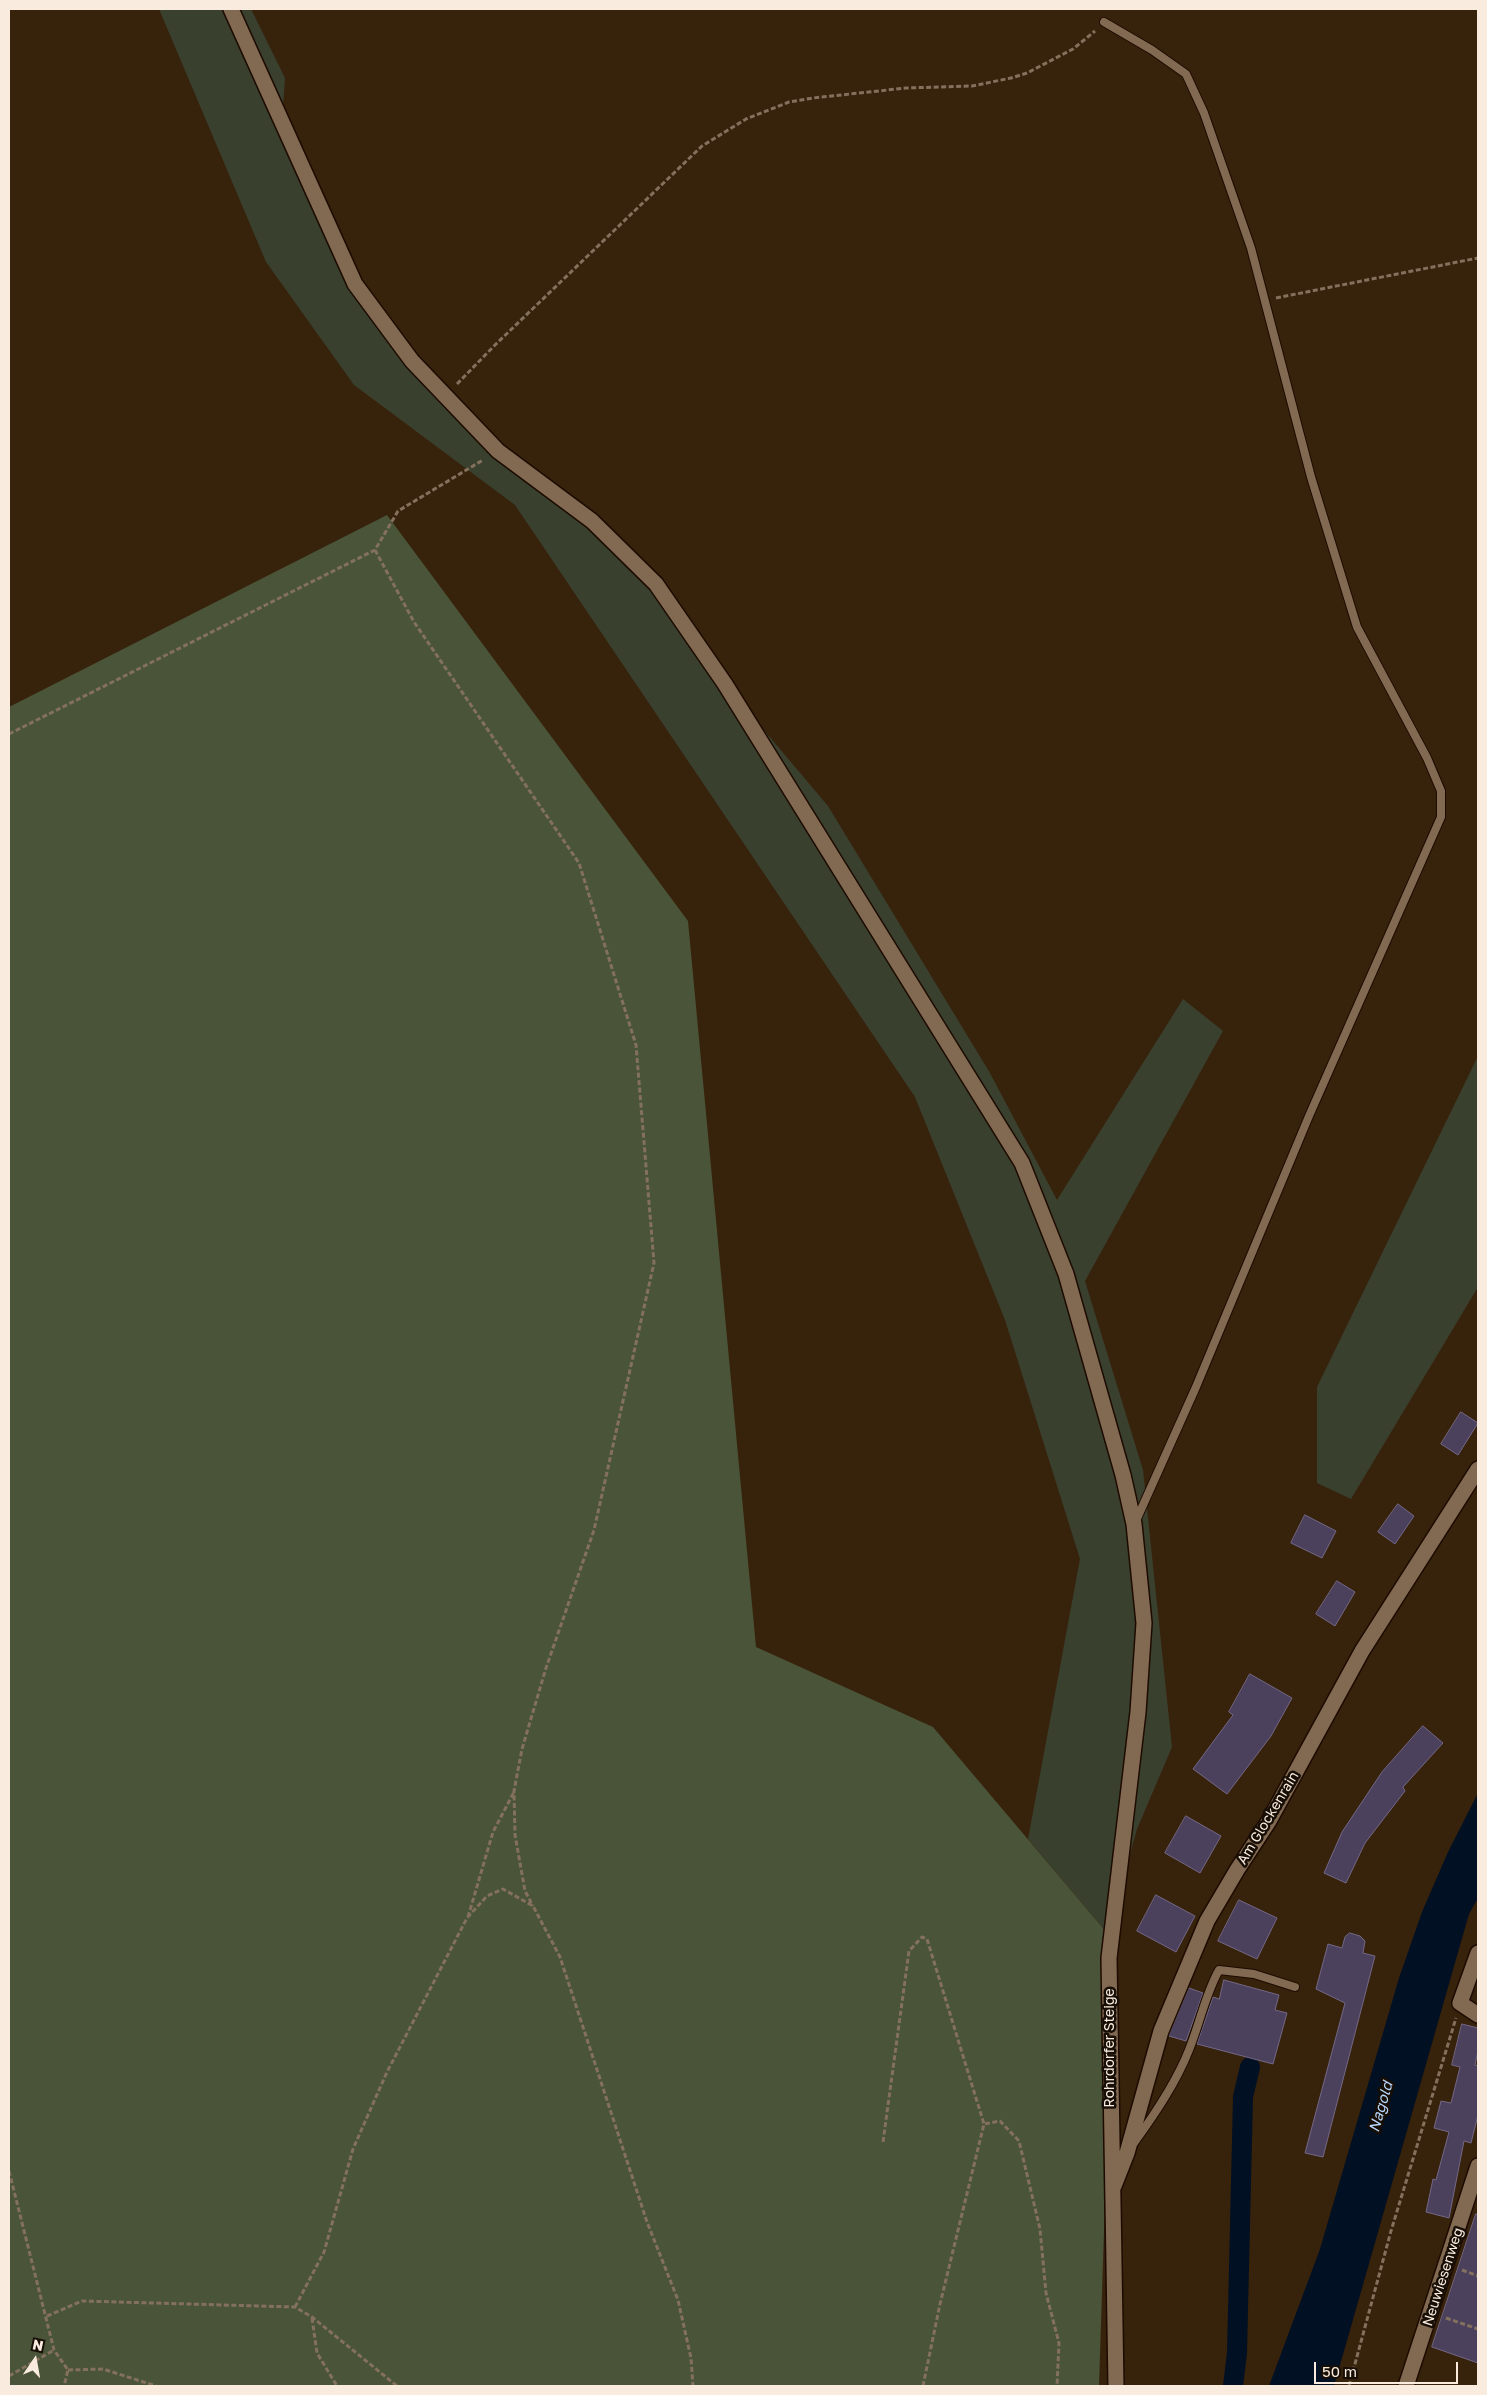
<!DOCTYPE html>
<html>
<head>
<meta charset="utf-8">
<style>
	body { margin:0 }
	#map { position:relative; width:1487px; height:2395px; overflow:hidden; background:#37220c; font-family:"Golos Text",sans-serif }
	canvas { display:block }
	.frame { position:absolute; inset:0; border:10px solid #f9ebdd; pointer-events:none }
	.north { position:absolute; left:10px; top:2335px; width:50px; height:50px; -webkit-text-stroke:4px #170e05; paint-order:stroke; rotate:12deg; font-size:14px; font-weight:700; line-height:20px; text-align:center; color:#f9ebdd }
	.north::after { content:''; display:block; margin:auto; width:18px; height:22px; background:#f9ebdd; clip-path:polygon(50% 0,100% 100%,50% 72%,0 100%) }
	.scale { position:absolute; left:1314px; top:2362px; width:144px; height:22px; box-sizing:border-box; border:2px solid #f9ebdd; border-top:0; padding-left:6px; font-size:15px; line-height:18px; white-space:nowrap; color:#f9ebdd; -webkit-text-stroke:4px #170e05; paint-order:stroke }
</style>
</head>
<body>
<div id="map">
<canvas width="1487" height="2395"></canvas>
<div class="frame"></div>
<div class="north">N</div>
<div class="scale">50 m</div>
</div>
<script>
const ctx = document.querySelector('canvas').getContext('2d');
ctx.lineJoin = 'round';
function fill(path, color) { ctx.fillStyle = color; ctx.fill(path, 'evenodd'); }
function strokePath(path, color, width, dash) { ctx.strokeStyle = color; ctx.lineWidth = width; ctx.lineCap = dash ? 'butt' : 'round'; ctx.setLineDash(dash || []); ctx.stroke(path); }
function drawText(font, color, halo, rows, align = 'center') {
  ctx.font = font + ' "Golos Text",sans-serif'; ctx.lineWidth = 5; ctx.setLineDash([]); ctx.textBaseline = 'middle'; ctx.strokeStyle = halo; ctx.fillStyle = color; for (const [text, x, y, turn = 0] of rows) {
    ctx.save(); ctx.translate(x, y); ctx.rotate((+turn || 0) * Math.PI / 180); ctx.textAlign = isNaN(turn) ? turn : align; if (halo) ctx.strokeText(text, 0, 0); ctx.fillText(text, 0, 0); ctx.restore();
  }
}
const green = new Path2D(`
	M159 9H251L285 78 282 122 355 284 445 397 656 584 725 684 828 806 990 1073 1057 1200 1183 999 1223 1031 1085 1281 1143 1470 1172 1747 1137 1829 1108 1934 1028 1839 1080 1559 1005 1320 915 1097 515 505 354 385 266 262Z
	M1478 1056V1287L1351 1499 1317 1483V1387Z`);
const forest = new Path2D(`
	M387 515 688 921 756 1647 933 1727 1108 1934 1107 2138 1099 2386H9V707Z`);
const water = new Path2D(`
	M1478 1793V1898L1469 1914 1334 2386H1269L1320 2249 1399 1978 1422 1912 1448 1852Z`);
const canal = new Path2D(`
	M1233 2386 1237 2353 1243 2097 1250 2067`);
const building = new Path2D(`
	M1461 1412 1478 1423 1458 1455 1441 1444Z
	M1398 1504 1414 1516 1395 1544 1378 1532Z
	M1305 1515 1336 1531 1322 1558 1291 1543Z
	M1337 1581 1355 1592 1335 1626 1316 1614Z
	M1250 1674 1292 1698 1271 1736 1227 1794 1193 1769 1233 1715 1229 1712Z
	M1423 1726 1443 1743 1403 1787 1405 1791 1365 1843 1346 1883 1324 1873 1342 1832 1382 1772Z
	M1186 1816 1221 1836 1200 1873 1165 1853Z
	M1156 1895 1195 1916 1176 1952 1137 1931Z
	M1239 1900 1277 1918 1257 1959 1218 1941Z
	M1350 1933 1360 1936 1365 1941 1363 1953 1375 1956 1323 2157 1305 2153 1345 2003 1316 1989 1328 1944 1342 1948 1345 1937Z
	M1224 1980 1279 1995 1275 2010 1287 2013 1273 2064 1197 2044 1213 1997 1219 1999Z
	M1189 1988 1203 1993 1186 2041 1169 2036Z
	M1462 2024 1478 2028V2051L1475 2065 1478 2066V2115L1471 2143 1464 2141 1449 2218 1426 2212 1433 2179 1436 2180 1449 2132 1434 2128 1441 2101 1451 2103 1460 2067 1452 2065Z
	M1476 2214 1478 2215V2363L1432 2347Z`);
const path = new Path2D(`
	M1276 298 1478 258
	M457 384 495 345 702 146 746 119 789 102 813 98 906 88 972 86 1011 78 1027 73 1073 49 1095 31
	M375 550 414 622 579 863 636 1045 654 1263 594 1530 546 1668 522 1749 514 1791 515 1835 525 1891 533 1906
	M9 734 375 550 398 511 483 460
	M468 1917 493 1832 514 1792
	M883 2142 909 1951 922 1937 927 1939 984 2124
	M9 2171 54 2350 68 2370 64 2386
	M1462 2270 1478 2276
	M295 2307 324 2252 353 2149 387 2072 467 1918 487 1896 503 1889 533 1906 560 1957 647 2222 678 2300 691 2358 693 2386
	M47 2316 82 2301 295 2307 312 2317 397 2386
	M312 2318 317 2353 337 2386
	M1446 2318 1478 2329
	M68 2370 103 2369 156 2386
	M9 2376 54 2350
	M923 2386 940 2304 984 2124 1000 2121 1019 2141 1040 2229 1046 2293 1059 2343 1057 2386
	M1349 2386 1391 2231 1456 2018`);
const lane = new Path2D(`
	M1104 22 1152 50 1186 74 1204 113 1251 248 1311 477 1357 627 1427 758 1441 791V817L1309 1116 1196 1387 1135 1523
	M1134 2143C1155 2114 1176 2083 1189 2050 1200 2023 1205 1995 1219 1970L1254 1974 1295 1987`);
const street = new Path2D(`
	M231 9 355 284 412 361 498 451 592 521 656 584 725 684 1022 1163 1066 1274 1123 1475 1134 1524 1144 1623 1138 1712 1109 1958 1116 2386
	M1478 1953 1460 2003 1478 2015
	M1114 2186 1127 2153 1161 2031 1207 1921 1237 1870 1269 1821 1362 1651 1478 1469
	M1406 2386 1478 2166`);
const streetNames = [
	["Am Glockenrain",1268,1818,-59],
	["Rohrdorfer Steige",1110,2048,-90],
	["Neuwiesenweg",1443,2277,-72]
];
const waterNames = [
	["Nagold",1381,2107,-74]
];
fill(green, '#3a402e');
fill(forest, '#4a5438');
fill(water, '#021023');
strokePath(canal, '#021023', 20);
fill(building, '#4c415d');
strokePath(building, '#736886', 1);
strokePath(lane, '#1d0b00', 10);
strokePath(street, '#1d0b00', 18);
strokePath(path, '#83715e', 3, [5, 2.5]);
strokePath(lane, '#826a52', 8);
strokePath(street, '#826a52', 15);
drawText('14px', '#f9ebdd', '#170e05', streetNames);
drawText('italic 15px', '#b6d5fa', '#170e05', waterNames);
</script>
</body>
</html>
